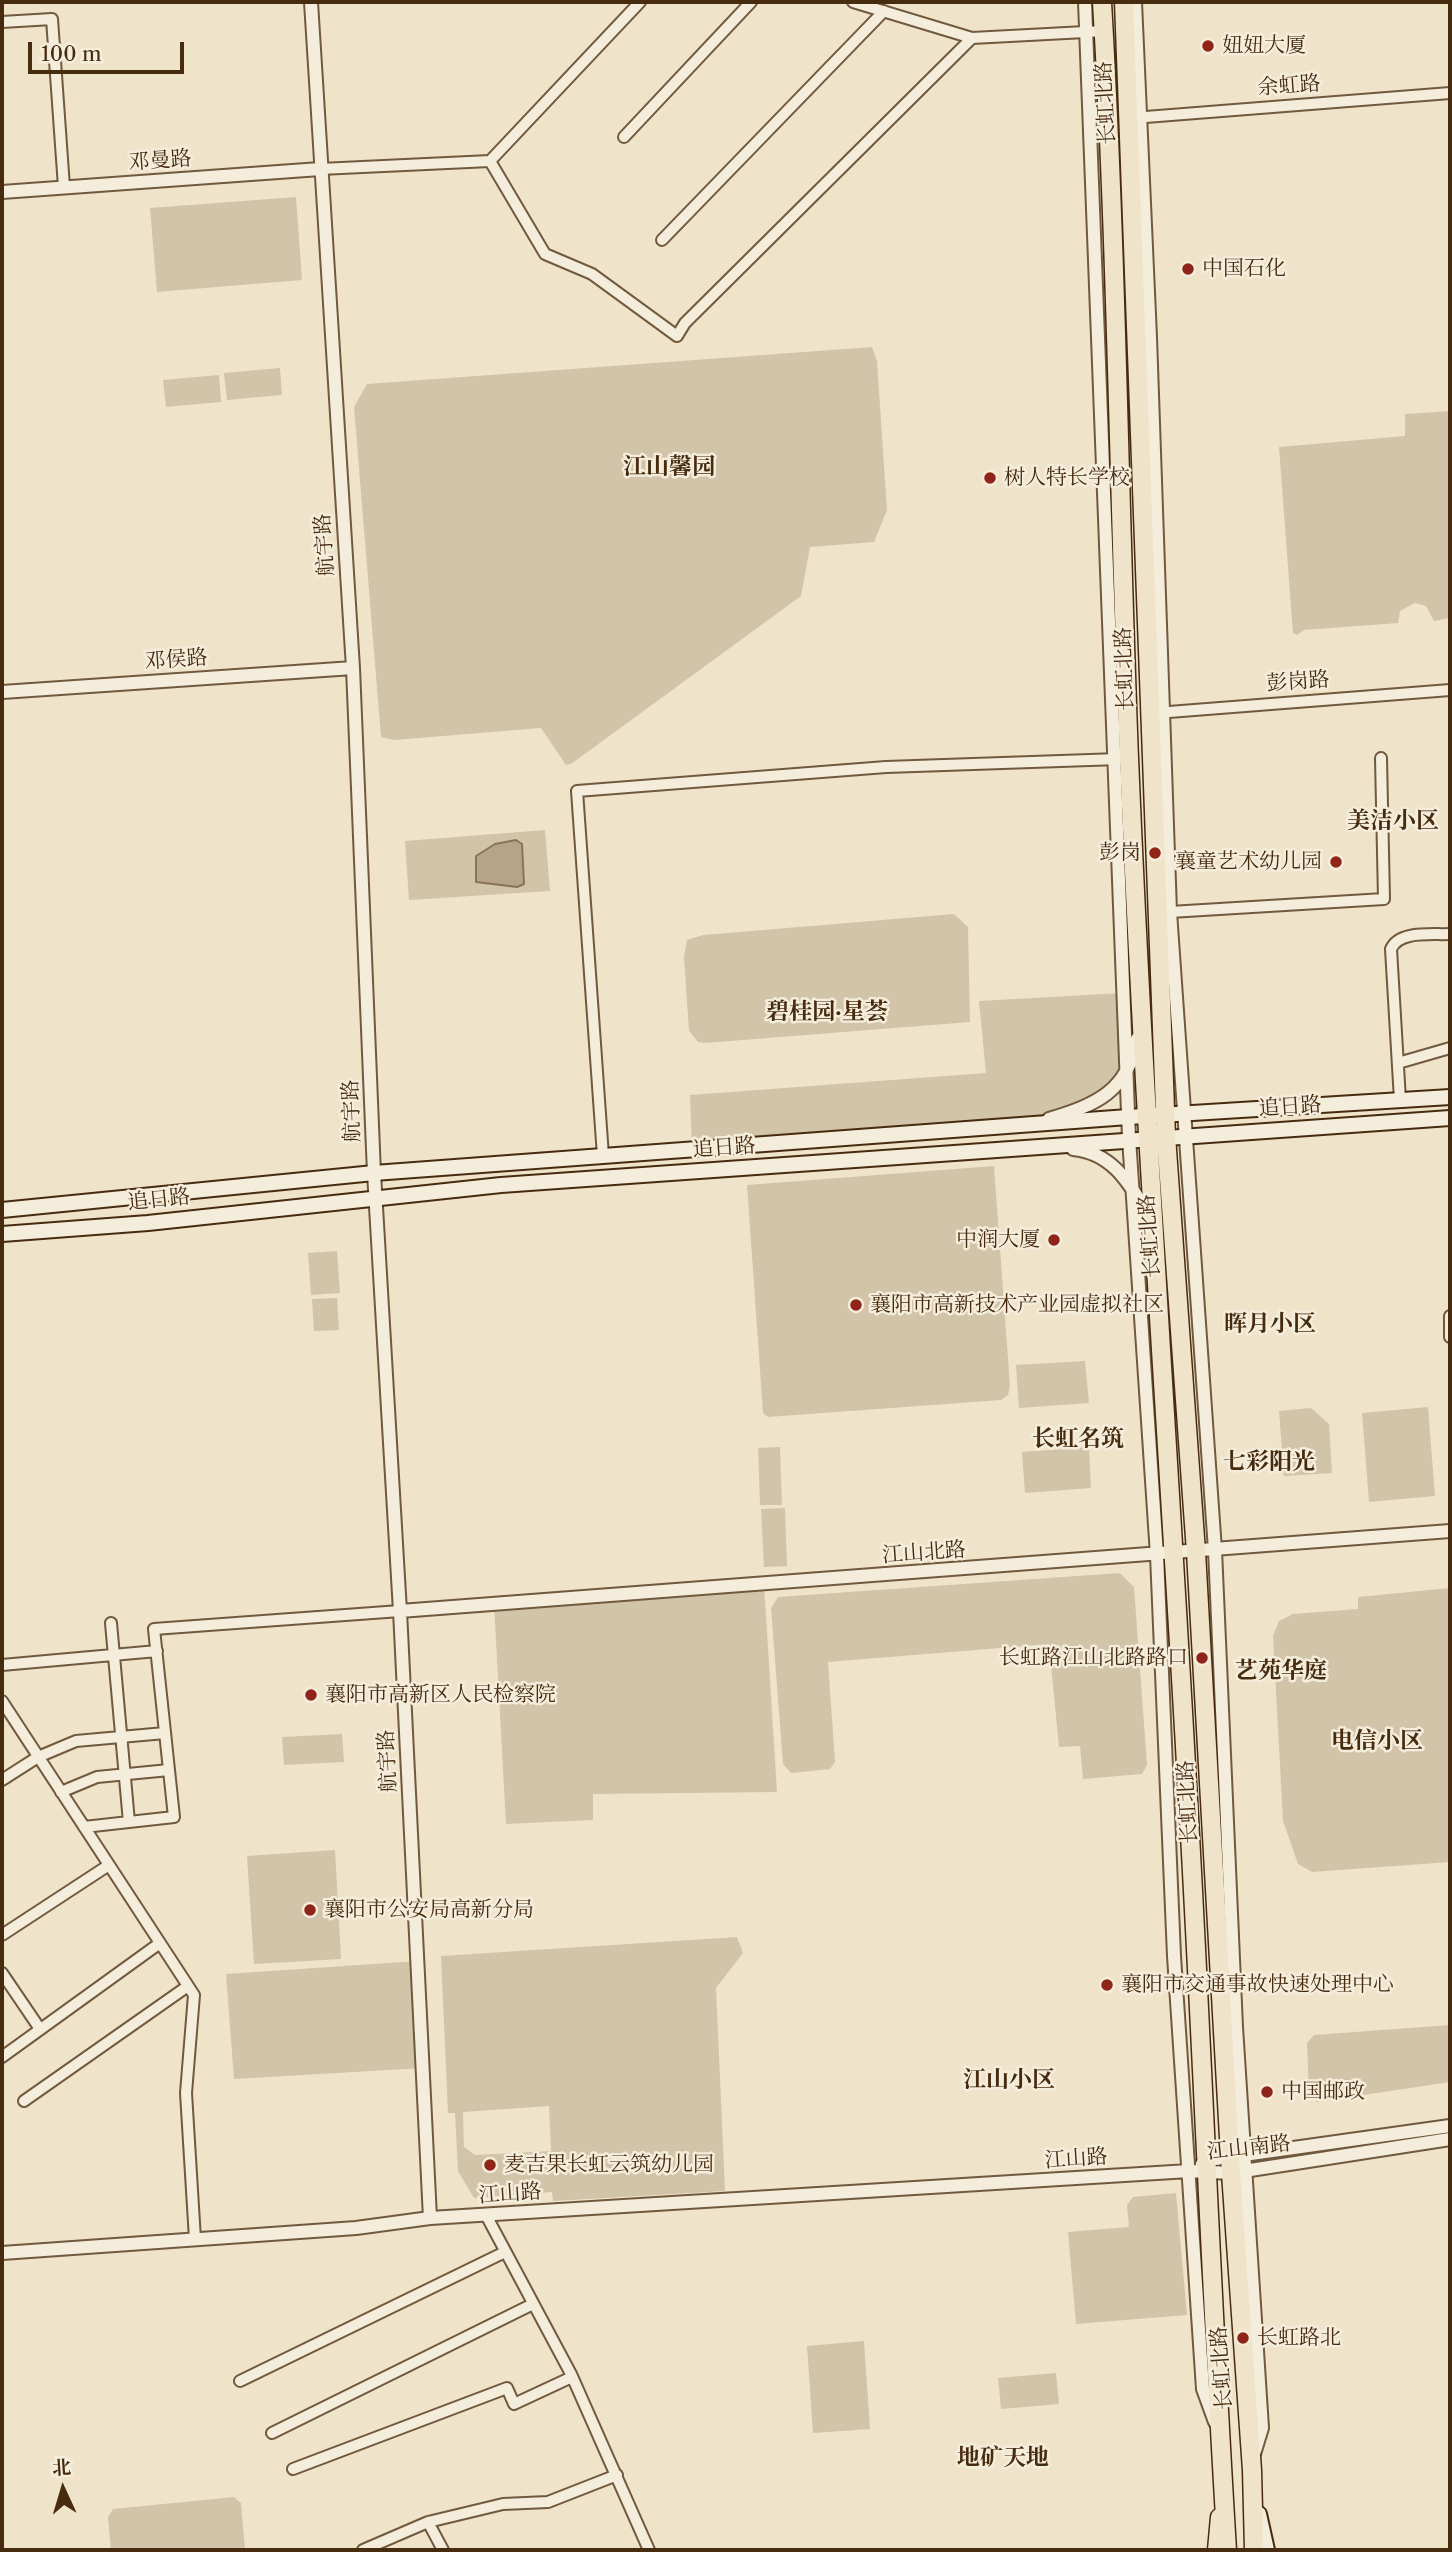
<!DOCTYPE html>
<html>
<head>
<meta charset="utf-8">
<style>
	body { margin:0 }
	#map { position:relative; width:1452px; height:2552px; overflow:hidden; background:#efe3c9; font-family:"Libre Caslon Text","Noto Serif SC",serif }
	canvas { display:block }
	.frame { position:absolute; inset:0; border:4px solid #472b0f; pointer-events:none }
	.north { position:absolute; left:28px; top:2454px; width:70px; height:70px; -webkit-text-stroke:5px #f5eddc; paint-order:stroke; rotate:356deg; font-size:19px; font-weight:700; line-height:28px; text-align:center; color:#472b0f }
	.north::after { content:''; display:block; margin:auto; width:24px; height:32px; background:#472b0f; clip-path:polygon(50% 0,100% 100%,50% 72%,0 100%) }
	.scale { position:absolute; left:28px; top:42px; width:156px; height:32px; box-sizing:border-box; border:4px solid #472b0f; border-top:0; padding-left:9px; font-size:21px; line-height:24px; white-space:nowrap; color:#472b0f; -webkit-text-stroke:5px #f5eddc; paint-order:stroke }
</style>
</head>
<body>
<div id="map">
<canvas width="1452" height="2552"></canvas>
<div class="frame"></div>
<div class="north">北</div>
<div class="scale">100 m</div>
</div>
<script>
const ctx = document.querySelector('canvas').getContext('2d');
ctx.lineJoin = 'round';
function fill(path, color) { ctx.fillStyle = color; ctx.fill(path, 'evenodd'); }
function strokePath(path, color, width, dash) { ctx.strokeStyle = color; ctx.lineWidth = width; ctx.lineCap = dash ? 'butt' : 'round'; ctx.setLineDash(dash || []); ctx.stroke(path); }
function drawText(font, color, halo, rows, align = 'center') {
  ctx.font = font + ' "Libre Caslon Text","Noto Serif SC",serif'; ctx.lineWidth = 5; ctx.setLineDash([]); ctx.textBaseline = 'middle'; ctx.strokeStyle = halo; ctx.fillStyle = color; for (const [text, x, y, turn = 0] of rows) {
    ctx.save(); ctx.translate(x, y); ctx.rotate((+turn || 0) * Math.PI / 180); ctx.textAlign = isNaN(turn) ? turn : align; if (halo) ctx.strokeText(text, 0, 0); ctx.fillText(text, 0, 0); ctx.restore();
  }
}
const green = new Path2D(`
	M296 197 302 280 157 292 150 208Z
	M872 347 877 361 887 510 874 542 810 547 801 596 571 764 566 765 541 728 394 740 381 737 354 407 367 384Z
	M280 368 282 395 227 400 224 373Z
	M219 375 221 402 166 407 163 380Z
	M1450 411V618L1434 621 1426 606 1415 603 1400 611 1398 623 1304 630 1297 635 1293 633 1279 447 1405 436V414Z
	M545 830 550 891 409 900 405 841Z
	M954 914 968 927 970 1022 705 1043 698 1042 689 1031 684 957 687 940 703 935Z
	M1122 993 1126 1074 1110 1093 1031 1124 692 1149 690 1095 986 1073 979 1001Z
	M994 1166 1010 1386 1008 1395 1001 1400 768 1417 763 1413 747 1185Z
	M337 1251 340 1293 311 1295 308 1253Z
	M337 1298 339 1330 314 1331 312 1299Z
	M1085 1361 1089 1403 1019 1408 1016 1365Z
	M1428 1407 1435 1496 1369 1502 1362 1413Z
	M1311 1408 1329 1424 1332 1473 1284 1476 1279 1411Z
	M780 1447 782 1505H760L758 1448Z
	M1089 1447 1091 1488 1025 1493 1022 1452Z
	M785 1508 787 1566 764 1567 761 1509Z
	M1120 1573 1134 1587 1147 1765 1142 1774 1083 1779 1080 1746 1059 1747 1049 1644 828 1662 835 1762 830 1769 791 1773 783 1764 771 1608 778 1597Z
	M764 1584 777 1792 593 1794V1820L506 1824 494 1604Z
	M1450 1588V1862L1312 1872 1298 1864 1283 1821 1273 1636 1279 1621 1293 1614 1358 1609V1597Z
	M342 1734 344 1762 284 1765 282 1737Z
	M335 1850 341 1959 254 1964 247 1856Z
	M737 1937 743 1953 716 1988 725 2191 553 2201 552 2192 474 2198 458 2171 455 2113H448L441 1956ZM549 2106 551 2151 475 2155 464 2147 463 2112Z
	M418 1961 423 2068 234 2079 226 1974Z
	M1450 2025V2082L1317 2102 1309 2093 1307 2043 1314 2035Z
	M1176 2193 1187 2315 1076 2324 1068 2232 1129 2227 1127 2205 1133 2197Z
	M864 2341 870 2429 813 2433 807 2346Z
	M1056 2373 1059 2404 1001 2409 998 2378Z
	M234 2497 241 2503 245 2550H111L108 2517 113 2509Z`);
const water = new Path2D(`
	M516 840 522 844 524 884 517 887 476 882V856L495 844Z`);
const minor = new Path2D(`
	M853 2 972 38 1104 31
	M2 22 52 19 64 187
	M1133 118 1450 93
	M624 137 751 2
	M490 161 640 2
	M320 169 490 161 545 254 592 274 677 336 685 323 972 38
	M662 240 884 11
	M1156 713 1450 690
	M1170 912 1384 899 1381 758
	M1398 1063 1450 1048
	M1400 1100 1391 949C1399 930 1432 935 1450 934
	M603 1156 577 791 886 767 1119 759
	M1450 1316V1337
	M111 1623 129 1822
	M2 1665 157 1651
	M2 1701 194 1995 186 2093 195 2239
	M2 1780 38 1757 76 1741 165 1733
	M61 1792 97 1777 169 1770
	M84 1827 174 1817 154 1629 400 1611
	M2 1935 109 1865
	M2 1973 40 2029
	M2 2057 160 1943
	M24 2101 188 1986
	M486 2215 571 2374 649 2550
	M240 2381 505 2252
	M272 2433 533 2304
	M293 2469 507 2388 514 2404 572 2377
	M428 2522 503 2504 548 2502 617 2475
	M363 2550 428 2522 443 2550`);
const tertiary = new Path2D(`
	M311 2 353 668 374 1173 400 1611 430 2218
	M1085 2 1129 1138 1157 1555 1174 1956 1203 2389 1215 2422
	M1135 2 1150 337 1170 912 1215 1550 1236 2027 1262 2428 1254 2454
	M2 192 320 169
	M2 692 353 668
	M1049 1119C1095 1105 1128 1092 1137 1039
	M1073 1149C1116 1153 1132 1189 1153 1222
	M400 1611 1450 1531
	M1202 2164 1208 2160 1450 2126
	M2 2253 356 2228 430 2218 1189 2171 1231 2173 1450 2139`);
const secondary = new Path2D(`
	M2 1210 374 1173 1128 1117 1450 1097
	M2 1234 148 1223 501 1185 1450 1118
	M1259 2514 1267 2550`);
const primary = new Path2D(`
	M1216 2550 1219 2517`);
const trunk = new Path2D(`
	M1102 2C1117 254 1119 506 1129 758 1143 1099 1168 1441 1187 1782 1202 2038 1211 2294 1227 2550
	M1124 2 1166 1136 1196 1552 1231 2173 1252 2470 1254 2550`);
const markers = [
	[1208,46,7,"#8f2418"],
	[1188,269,7,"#8f2418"],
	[990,478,7,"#8f2418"],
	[1155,853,7,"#8f2418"],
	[1336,862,7,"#8f2418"],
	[1054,1240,7,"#8f2418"],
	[856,1305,7,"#8f2418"],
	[1202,1658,7,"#8f2418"],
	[311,1695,7,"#8f2418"],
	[310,1910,7,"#8f2418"],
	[1107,1985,7,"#8f2418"],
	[1267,2092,7,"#8f2418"],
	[490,2165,7,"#8f2418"],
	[1243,2338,7,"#8f2418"]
];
const poiNames = [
	["妞妞大厦",1222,46],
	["中国石化",1202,269],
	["树人特长学校",1004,478],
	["彭岗",1141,853,"right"],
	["襄童艺术幼儿园",1322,862,"right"],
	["中润大厦",1040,1240,"right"],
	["襄阳市高新技术产业园虚拟社区",870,1305],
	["长虹路江山北路路口",1188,1658,"right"],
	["襄阳市高新区人民检察院",325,1695],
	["襄阳市公安局高新分局",324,1910],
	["襄阳市交通事故快速处理中心",1121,1985],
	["中国邮政",1281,2092],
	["麦吉果长虹云筑幼儿园",504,2165],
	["长虹路北",1257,2338]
];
const streetNames = [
	["余虹路",1289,86,-4],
	["长虹北路",1106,103,-93],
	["邓曼路",160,161,-4],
	["航宇路",325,545,-94],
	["邓侯路",176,660,-4],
	["长虹北路",1125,669,-92],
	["彭岗路",1298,682,-4],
	["追日路",1290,1107,-4],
	["航宇路",352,1111,-92],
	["追日路",724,1148,-4],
	["追日路",159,1200,-6],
	["长虹北路",1150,1236,-94],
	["江山北路",924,1553,-4],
	["航宇路",388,1761,-93],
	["长虹北路",1188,1802,-93],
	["江山南路",1249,2148,-6],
	["江山路",1076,2159,-4],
	["江山路",510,2194,-4],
	["长虹北路",1222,2368,-94]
];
const neighbourhoodNames = [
	["江山馨园",669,467],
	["美洁小区",1393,821],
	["碧桂园·星荟",827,1012],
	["晖月小区",1270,1324],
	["长虹名筑",1078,1439],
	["七彩阳光",1269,1462],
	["艺苑华庭",1281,1671],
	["电信小区",1377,1741],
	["江山小区",1009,2080],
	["地矿天地",1003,2458]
];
fill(green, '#d2c4a9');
fill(water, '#b6a48a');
strokePath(water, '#8a7459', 2);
strokePath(minor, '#71593e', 14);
strokePath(tertiary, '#71593e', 16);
strokePath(secondary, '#472b0f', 18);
strokePath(primary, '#472b0f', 19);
strokePath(trunk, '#472b0f', 21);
strokePath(minor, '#f5eddc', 10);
strokePath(tertiary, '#f5eddc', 12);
strokePath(secondary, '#f5eddc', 14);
strokePath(primary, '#efe3c9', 16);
strokePath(trunk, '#efe3c9', 18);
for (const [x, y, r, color] of markers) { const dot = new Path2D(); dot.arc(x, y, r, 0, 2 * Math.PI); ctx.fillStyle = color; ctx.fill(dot); strokePath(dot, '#f5eddc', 2.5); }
drawText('21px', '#472b0f', '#f5eddc', poiNames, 'left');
drawText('21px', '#472b0f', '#f5eddc', streetNames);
drawText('bold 23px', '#472b0f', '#f5eddc', neighbourhoodNames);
</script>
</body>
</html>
